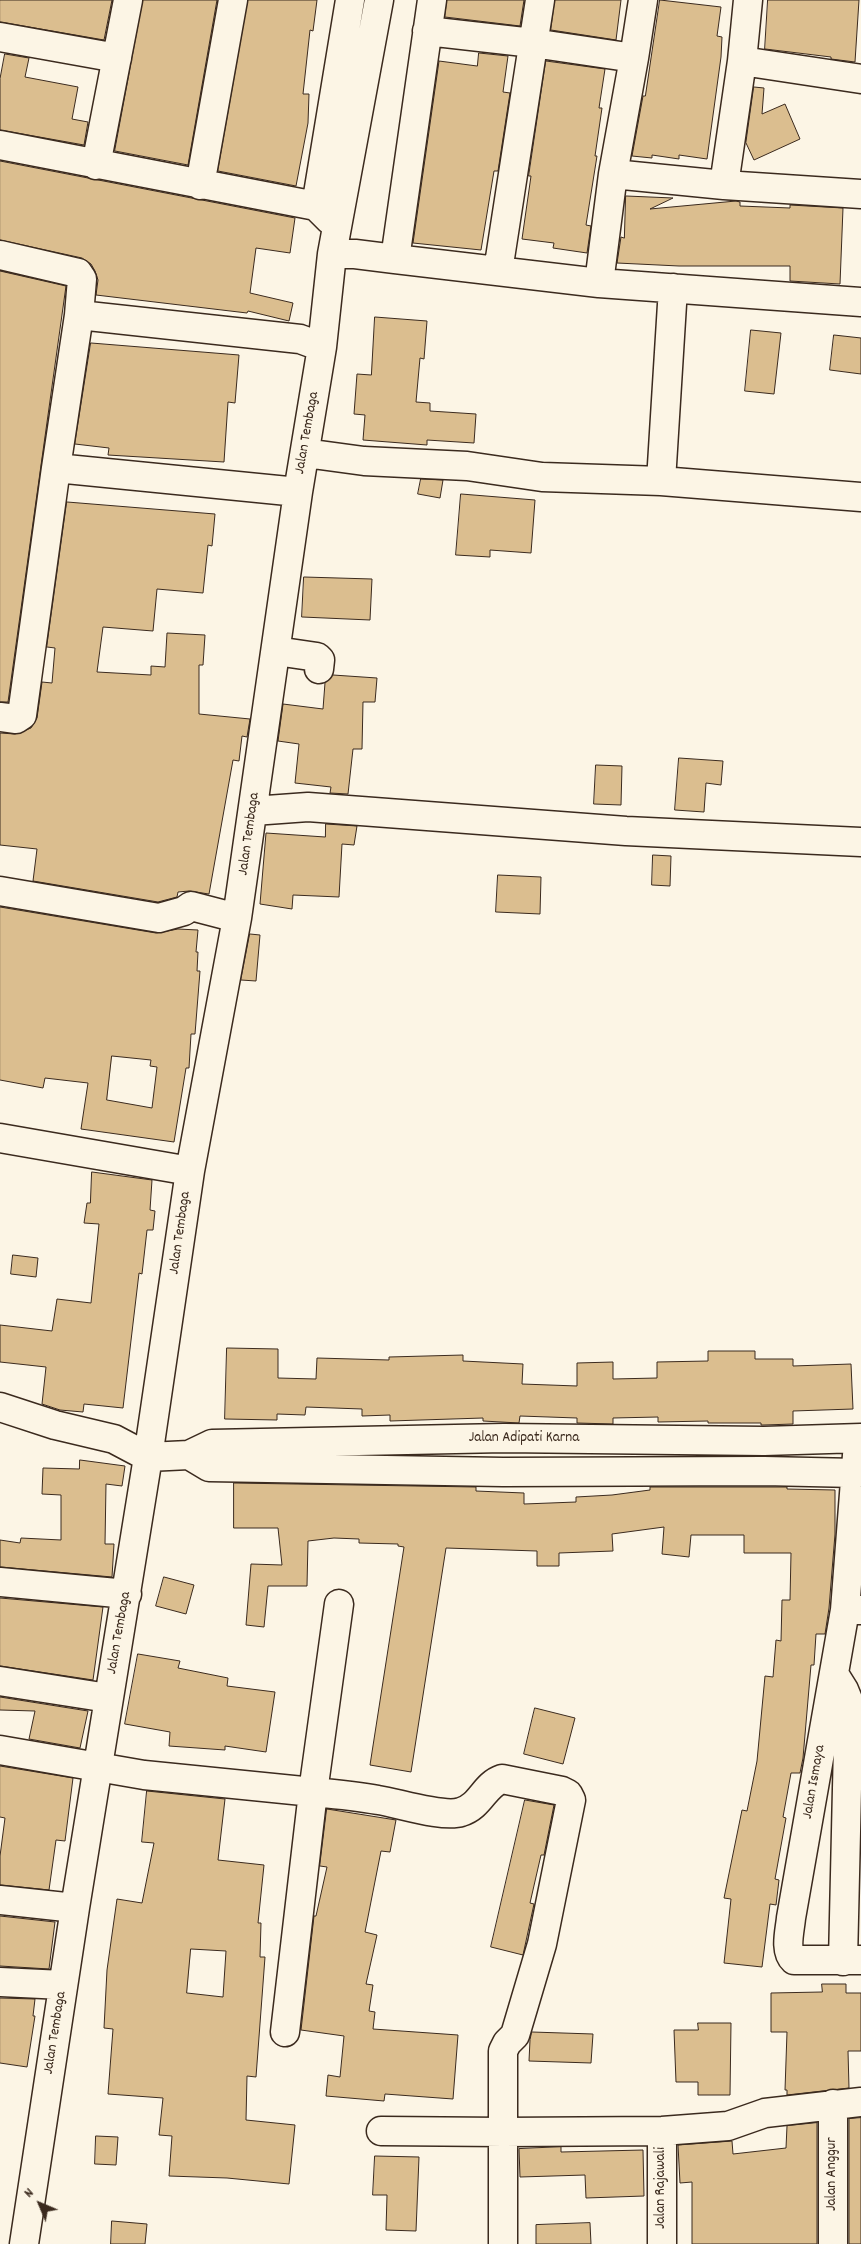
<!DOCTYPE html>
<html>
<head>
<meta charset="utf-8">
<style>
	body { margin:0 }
	#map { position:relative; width:861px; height:2244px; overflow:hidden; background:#fcf5e5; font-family:Dekko,sans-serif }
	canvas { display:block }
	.north { position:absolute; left:15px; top:2179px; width:50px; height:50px; -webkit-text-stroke:4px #fcf5e5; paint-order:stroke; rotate:315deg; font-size:14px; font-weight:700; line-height:20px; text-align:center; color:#3b2a1e }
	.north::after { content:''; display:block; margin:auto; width:18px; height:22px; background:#3b2a1e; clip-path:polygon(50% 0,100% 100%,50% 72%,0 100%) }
</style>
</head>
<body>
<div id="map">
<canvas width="861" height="2244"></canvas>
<div class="north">N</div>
</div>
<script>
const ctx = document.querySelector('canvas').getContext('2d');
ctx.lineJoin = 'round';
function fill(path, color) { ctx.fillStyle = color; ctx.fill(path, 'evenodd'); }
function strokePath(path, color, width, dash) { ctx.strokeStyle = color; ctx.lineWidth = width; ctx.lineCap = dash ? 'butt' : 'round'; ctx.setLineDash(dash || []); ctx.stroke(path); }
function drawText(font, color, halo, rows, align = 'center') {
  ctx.font = font + ' Dekko,sans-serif'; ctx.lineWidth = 4.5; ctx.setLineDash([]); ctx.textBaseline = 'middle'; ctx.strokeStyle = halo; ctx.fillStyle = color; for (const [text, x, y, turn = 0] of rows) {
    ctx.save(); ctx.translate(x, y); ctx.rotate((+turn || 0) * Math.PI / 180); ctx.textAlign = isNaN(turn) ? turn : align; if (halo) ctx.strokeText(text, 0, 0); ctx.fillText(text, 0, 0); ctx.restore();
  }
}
const building = new Path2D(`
	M0 0H112L104 40 0 22Z
	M143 0H217L188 165 115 151Z
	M248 0H317L313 31 310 30 303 94H309L308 123 296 186 218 171Z
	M447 0H524L520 26 445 17Z
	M555 0H621L616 40 551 30Z
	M660 0 721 7 717 36 722 37 721 57 707 159 679 155V159L652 155V158L632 156 643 96H645Z
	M768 0H859L855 62 831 59V57L765 49Z
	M479 53 508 56 503 92 510 93 498 171H494L481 250 413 243 439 61 477 66Z
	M5 54 29 58 25 77 78 87 72 119 88 122 84 145 0 130V79Z
	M546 61 605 69 599 108H602L595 156H597L586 225 591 226 587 253 553 248 554 243 522 239 531 176H529Z
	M754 87 764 88 762 114 785 104 800 139 754 160 746 143Z
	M0 161 295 218 290 253 256 248 250 293 293 303 289 321 248 311 247 313 96 295 98 280 95 271 91 264 82 258 0 240Z
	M626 196 673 198 650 209 736 201 740 202V206L790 208V205L843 208 840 284 790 281V266H679L617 263 621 237 624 238Z
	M0 271 66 286 8 702H0Z
	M375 317 427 321 424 359 420 358 416 402 430 403V411L476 414 474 443 427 440V445L363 440 365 415 354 414 357 374 371 375Z
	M751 330 781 333 774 394 745 391Z
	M834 335 861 338V374L830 370Z
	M91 343 239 355 235 403 228 402 224 462 108 455 109 448 75 444Z
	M421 479 443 480 440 498 418 494Z
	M461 494 535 500 531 553 490 550V557L456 555Z
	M67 502 215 514 212 546 208 545 203 593 157 589 153 631 103 627 97 672 151 675V666L165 667 167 633 205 635 203 665H199V714L250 719 247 737 242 736 239 761 233 760 209 894 189 891 178 892 177 897 158 902 33 881 37 849 0 845V733L15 734 31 728 37 718 42 682 52 683 55 648 47 647Z
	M304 577 372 579 370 620 302 617Z
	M333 675 377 678 375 702H363L362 749H353L348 794 330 793 331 787 295 783 299 744 278 741 283 704 323 709 325 683Z
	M679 758 723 761 721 785 706 783 704 812 675 810Z
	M596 765 622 766 621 805 594 804Z
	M326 824 357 826 354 845 342 844 339 897 293 895 292 909 260 904 266 833 325 837Z
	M653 855 671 856 670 886 652 885Z
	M498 875 541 877 540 914 496 912Z
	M0 907 156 933 178 929 198 930 196 952H198L197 971H200L195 1034H191L189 1068H186L174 1142 81 1129 88 1083 45 1078 43 1088 0 1080ZM112 1056 151 1060 150 1066 157 1067 152 1108 107 1100Z
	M250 934 260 935 256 981 241 980Z
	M92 1172 152 1180 150 1210 155 1211 153 1230H147L142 1274 139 1273 123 1408 84 1404 83 1412 60 1410 42 1404 46 1367 0 1362V1325L52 1331 57 1299 91 1303 99 1224 84 1223 87 1203H90Z
	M13 1255 38 1258 36 1277 11 1274Z
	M227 1348 278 1349V1378L316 1379 317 1358 389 1360V1357L463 1355V1361L523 1364 522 1384 577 1386V1363L613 1362V1379L657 1378V1362L708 1361V1351H755V1359H793V1366L851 1364 853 1409 793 1411V1424L764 1425H761V1423H708V1421L658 1422V1417L613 1418V1424L577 1423V1418L520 1416 519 1423 483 1421V1418L390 1421V1415L362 1416V1409L306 1407 305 1415 277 1414V1420L225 1419Z
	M80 1460 125 1466 122 1486 106 1484 105 1544H114L112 1577 0 1567V1540L20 1543 21 1538 61 1540V1495L42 1494 43 1468 79 1469Z
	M234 1483 476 1487V1491L524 1493V1504L576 1502V1497L612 1495 650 1490V1487H787V1489L835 1490V1534L829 1608 825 1634H816L814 1665H811L803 1758 800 1773H791L783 1817 786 1818 775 1879 779 1880 776 1905 770 1904 762 1967 724 1963 731 1899 724 1898 742 1810 747 1811 757 1761 765 1676 773 1677 776 1640 781 1641 782 1600H790L791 1553H744V1535H691L689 1557 662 1554 664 1527 612 1534 613 1551 559 1553V1566H537V1551L446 1548 411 1772 370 1765 404 1547 398 1546V1544L359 1543V1539L334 1538 308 1541 307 1586H268L264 1627 246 1625 251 1564 282 1565 278 1528H234Z
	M164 1577 194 1585 186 1614 156 1606Z
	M0 1598 103 1607 93 1680 0 1666Z
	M138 1654 180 1661 178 1668 228 1678 227 1686 275 1692 266 1752 225 1746V1750L169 1746 170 1732 125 1724Z
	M0 1697 88 1711 80 1748 29 1739 35 1711 0 1710Z
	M535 1708 575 1718 563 1764 524 1754Z
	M0 1766 73 1778 65 1841 56 1840 49 1890 0 1885V1856L5 1818 0 1817Z
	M147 1791 225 1799 218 1860 264 1865 258 1923H261L260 1957H265L256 2077 247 2076 246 2120 295 2125 289 2184 227 2178 169 2176 172 2136 159 2135 163 2098 108 2094 113 2029 104 2028 107 1970 117 1899 142 1903 154 1843 142 1842ZM191 1949 226 1951 223 1997 187 1993Z
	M525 1800 554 1805 544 1855H541L530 1903 534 1904 523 1955 491 1947Z
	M327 1809 396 1820 390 1852 381 1851 365 1932 377 1935 366 1984 373 1985 369 2011 375 2012 373 2029 458 2035 453 2099 385 2094 384 2101 326 2096 328 2075 340 2077 344 2036 301 2030 314 1916H316L327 1867 320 1866Z
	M0 1916 55 1922 49 1969 0 1966Z
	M822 1984H846V1993H861V2051H848L849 2088 787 2095V2090H785L787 2032H771V1993L822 1992Z
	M0 1998 35 1999 33 2016H35L27 2067 0 2063Z
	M698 2023H731L730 2095H698V2082H676L674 2030H698Z
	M532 2032 593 2034 591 2063 529 2061 530 2040Z
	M861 2118V2244H849V2119Z
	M817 2123V2244H692V2182L680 2183 678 2145 732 2141 733 2154 786 2148 787 2126Z
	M96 2136 118 2137 116 2165 95 2164Z
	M561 2147V2152L643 2150 644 2196 586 2198 585 2175 520 2177 519 2149Z
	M375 2156 419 2157 416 2231 386 2230 387 2195H373Z
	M112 2221 147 2224 145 2244H111Z
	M590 2223 591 2244H536V2225Z`);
const street = new Path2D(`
	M432 0 395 259 599 283 861 302
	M427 31 533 43 634 58
	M0 37 117 58
	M742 61 861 79
	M0 145 316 206 330 220 337 221
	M96 165 128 0
	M613 174 724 185 861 194
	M200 185 233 0
	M724 185 742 61 748 0
	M316 206 350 0
	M332 254H355L395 259
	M0 255 78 273 82 279 79 315
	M498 271 540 0
	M599 283 613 174 634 58 643 0
	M305 453 364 461 467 466 542 477 661 481 861 497
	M661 481 673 288
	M298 492 56 468 79 315 300 339 322 347
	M276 651 317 657 320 660 319 669
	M0 717 16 719 22 715 56 468
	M253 811 308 807 626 831 861 842
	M0 891 159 918 184 911 191 906 237 918
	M0 1138 190 1171
	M0 1407 55 1425 114 1439 148 1457 189 1455 212 1444 504 1438 764 1441 861 1438
	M189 1455 209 1467 503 1472 764 1471 856 1473
	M857 1455 845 1610H861
	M0 1582 127 1594
	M845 1610 791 1918C790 1930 784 1951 794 1960H861
	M834 1674 844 1690 849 1702 843 1961
	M0 1681 108 1698
	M0 1750 144 1775 313 1792 339 1604
	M0 1900 75 1908
	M0 1982 63 1985
	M285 2032 313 1792C334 1794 356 1796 378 1800 398 1803 443 1818 461 1812 481 1806 484 1785 502 1779L562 1791 568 1794 571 1800 542 1944 515 2035 507 2043 503 2051V2132L381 2131
	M662 2131V2244
	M24 2244 75 1908 148 1457 190 1171 237 918 298 492 322 347 332 254 379 0
	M503 2244V2132L662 2131 728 2126 765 2113 861 2102
	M833 2244V2104`);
const streetNames = [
	["Jalan Tembaga",308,433,-80],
	["Jalan Tembaga",250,834,-82],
	["Jalan Tembaga",181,1233,-82],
	["Jalan Adipati Karna",524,1439],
	["Jalan Tembaga",120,1633,-80],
	["Jalan Ismaya",815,1782,-80],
	["Jalan Tembaga",56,2033,-81],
	["Jalan Anggur",833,2174,-90],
	["Jalan Rajawali",662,2188,-90]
];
fill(building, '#dbbe8f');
strokePath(building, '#3b2a1e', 1);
strokePath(street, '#3b2a1e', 31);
strokePath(street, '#fcf5e5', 28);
drawText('15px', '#3b2a1e', '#fcf5e5', streetNames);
</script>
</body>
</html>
